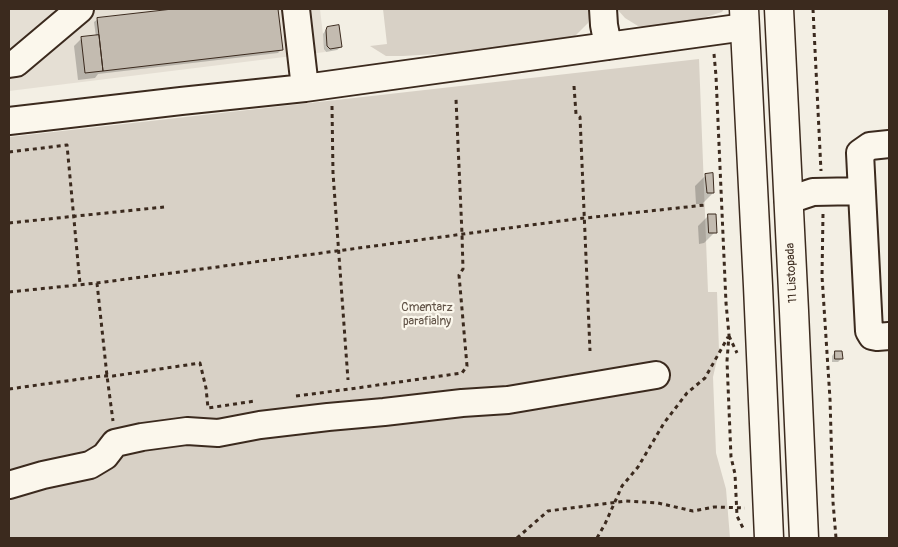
<!DOCTYPE html>
<html>
<head>
<meta charset="utf-8">
<style>
	body { margin:0 }
	#map { position:relative; width:898px; height:547px; overflow:hidden; background:#f3efe4; font-family:Pangolin,sans-serif }
	canvas { display:block }
	.frame { position:absolute; inset:0; border:10px solid #3b2a1e; pointer-events:none }
</style>
</head>
<body>
<div id="map">
<canvas width="898" height="547"></canvas>
<div class="frame"></div>
</div>
<script>
const ctx = document.querySelector('canvas').getContext('2d');
ctx.lineJoin = 'round';
function fill(path, color) { ctx.fillStyle = color; ctx.fill(path, 'evenodd'); }
function strokePath(path, color, width, dash) { ctx.strokeStyle = color; ctx.lineWidth = width; ctx.lineCap = dash ? 'butt' : 'round'; ctx.setLineDash(dash || []); ctx.stroke(path); }
function drawText(font, color, halo, rows, align = 'center') {
  ctx.font = font + ' Pangolin,sans-serif'; ctx.lineWidth = 4.5; ctx.setLineDash([]); ctx.textBaseline = 'middle'; ctx.strokeStyle = halo; ctx.fillStyle = color; for (const [text, x, y, turn = 0] of rows) {
    ctx.save(); ctx.translate(x, y); ctx.rotate((+turn || 0) * Math.PI / 180); ctx.textAlign = isNaN(turn) ? turn : align; if (halo) ctx.strokeText(text, 0, 0); ctx.fillText(text, 0, 0); ctx.restore();
  }
}
const built = new Path2D(`
	M9 9H320L325 52 9 91Z`);
const green = new Path2D(`
	M383 9H591L588 23 573 38 454 53 403 56H386L370 46 387 44Z
	M617 9H724L722 12 693 21 649 27 638 26 625 18Z
	M699 59 708 292H717L719 351 713 377 716 453 726 489 730 538H9V137Z`);
const shadow = new Path2D(`
	M184 9H277L282 49 278 53 98 74 95 78 78 80 74 46 82 38 96 37 94 22 98 19Z
	M327 28 341 47 337 50 326 52 324 49 323 34Z
	M706 175 713 193 702 204H696L695 186Z
	M709 215 715 232 704 243 699 244 698 226Z
	M835 352 841 359 838 362H832V356Z`);
const building = new Path2D(`
	M173 9H278L283 50 103 71 97 18Z
	M339 25 342 47 330 49 327 46 326 30 327 27Z
	M99 35 103 71 85 73 81 37Z
	M713 173 714 193H707L705 174Z
	M708 214H716L717 233H709Z
	M835 351H842L843 359H835Z`);
const path = new Path2D(`
	M813 9 821 171
	M714 54 716 76 726 303 729 335 727 361 731 457 735 474 737 516 744 530
	M574 86 576 114 580 117 590 351
	M332 106 333 173 348 380
	M9 152 67 145 80 284
	M823 214 822 276 830 399 833 502 836 538
	M9 223 164 207
	M97 283 107 376 113 421
	M9 292 97 283 576 219 705 205
	M729 336 737 353
	M9 389 102 376H113L200 363 206 388 208 408 255 401
	M296 396 350 389 462 373 467 366 459 275 463 269 462 234 456 99
	M517 538 548 511 626 501 658 503 693 511 714 507 745 508
	M597 538 605 524 622 486 638 467 664 423 687 393 705 378 728 337`);
const minor = new Path2D(`
	M296 9 305 88
	M603 9 604 25 608 46
	M9 64 16 63 80 9
	M9 121 181 101 305 88 745 27
	M889 144 870 146 860 153 869 331 872 336 877 337 889 336
	M788 199 801 196 813 192 862 191
	M9 485 43 475 90 465 105 456 115 443 142 437 187 431 218 433 260 425 328 417 384 412 462 403 508 400 656 375`);
const major = new Path2D(`
	M744 9 758 286 769 538
	M779 9 794 311 804 538`);
const streetNames = [
	["11 Listopada",792,273,-93]
];
const parkNames = [
	["Cmentarz",427,308],
	["parafialny",427,322]
];
fill(built, '#e5dfd4');
fill(green, '#d8d1c6');
fill(shadow, '#0003');
fill(building, '#c3bbb0');
strokePath(building, '#3b2a1e', 1);
strokePath(minor, '#3b2a1e', 30);
strokePath(major, '#3b2a1e', 31);
strokePath(path, '#3b2a1e', 3, [4, 4]);
strokePath(minor, '#fbf7ec', 26);
strokePath(major, '#fbf7ec', 28);
drawText('12px', '#3b2a1e', '#fbf7ec', streetNames);
drawText('12px', '#625448', '#fbf7ec', parkNames);
</script>
</body>
</html>
